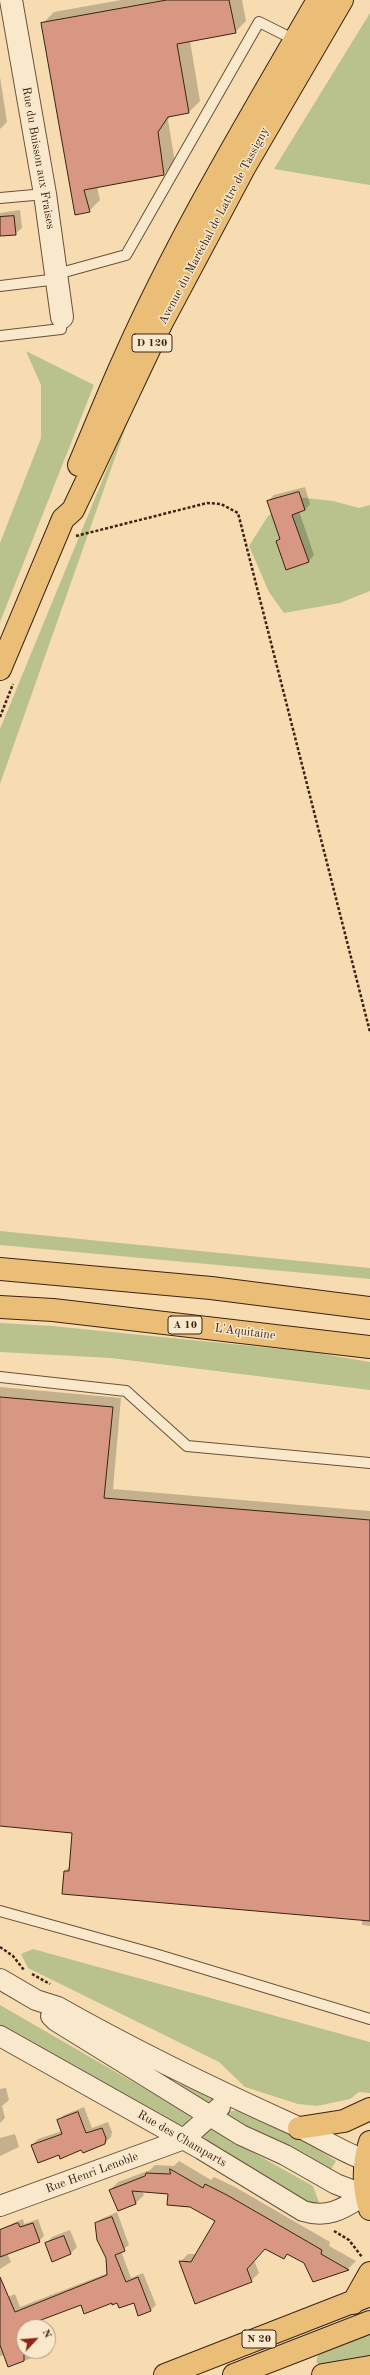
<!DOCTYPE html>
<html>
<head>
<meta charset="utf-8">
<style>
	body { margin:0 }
	#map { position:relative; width:370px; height:2375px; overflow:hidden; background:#f6dcb0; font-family:"Old Standard TT",serif }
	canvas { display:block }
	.north { position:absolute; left:16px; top:2319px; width:40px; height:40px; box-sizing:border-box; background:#f9e8cc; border:1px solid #ad9982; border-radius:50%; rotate:64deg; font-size:11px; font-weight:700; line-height:16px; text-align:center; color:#3a2313 }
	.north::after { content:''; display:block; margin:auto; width:14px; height:18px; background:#8f2418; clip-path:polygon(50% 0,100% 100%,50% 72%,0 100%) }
</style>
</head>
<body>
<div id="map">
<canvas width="370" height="2375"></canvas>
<div class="north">N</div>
</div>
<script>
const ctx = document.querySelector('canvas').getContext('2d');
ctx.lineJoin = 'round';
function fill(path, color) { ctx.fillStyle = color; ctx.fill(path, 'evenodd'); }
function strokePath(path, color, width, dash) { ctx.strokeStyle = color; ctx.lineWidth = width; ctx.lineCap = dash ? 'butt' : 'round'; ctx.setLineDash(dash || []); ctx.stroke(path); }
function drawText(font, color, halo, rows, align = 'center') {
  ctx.font = font + ' "Old Standard TT",serif'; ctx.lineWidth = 3; ctx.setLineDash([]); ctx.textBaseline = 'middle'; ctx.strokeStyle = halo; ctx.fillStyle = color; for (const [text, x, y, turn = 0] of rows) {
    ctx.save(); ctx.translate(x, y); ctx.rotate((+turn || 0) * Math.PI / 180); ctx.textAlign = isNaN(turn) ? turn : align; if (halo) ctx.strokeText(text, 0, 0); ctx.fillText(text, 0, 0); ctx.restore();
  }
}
const green = new Path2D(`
	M370 13V185L274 169Z
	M26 351 94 385 0 622V543L41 438V385Z
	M135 401 0 784V729Z
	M297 497 333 501 359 508 370 505V591L340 603 284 613 269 592 249 546 268 516Z
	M0 1231 370 1268V1279L0 1245Z
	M0 1323 52 1326 311 1352 370 1362V1390L111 1358 0 1352Z
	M33 1949 370 2042V2093L359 2092 350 2099 317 2106 298 2104 245 2087 219 2062 28 1968 21 1954Z
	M0 2005 192 2116 184 2125 175 2126 0 2026Z
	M182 2082 223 2098 204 2104 178 2089Z
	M237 2110C274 2119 304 2141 336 2161L331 2169 279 2140 251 2133 223 2113Z
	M211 2129 313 2186 321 2208 311 2209 202 2142 201 2134Z
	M370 2334V2358L322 2366 316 2362 318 2355Z`);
const shadow = new Path2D(`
	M121 0H242L246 21 235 32 190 41 200 101 189 112 171 115 168 120 175 163 164 174 97 187 100 200 89 211 42 24 54 12Z
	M0 77 7 122 0 129Z
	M20 210 22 228 15 234 0 235V213Z
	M305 487 310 504 305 510 299 511 314 555 309 561 277 541 281 538 268 501 274 495Z
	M0 1387 121 1398 113 1489 370 1511V1926L362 1925V1920L65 1871 71 1865 73 1832 0 1825Z
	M6 2088 9 2100 2 2106 5 2118 0 2123V2089Z
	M84 2107 92 2128 108 2122 112 2132 111 2137 105 2143 59 2154 32 2145 38 2139 62 2131 59 2120 64 2115Z
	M15 2134 19 2147 0 2156V2138Z
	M179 2161 211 2180 214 2177 235 2187 330 2242 329 2246 356 2261 348 2269 313 2281 304 2263 288 2253 284 2258 265 2248 254 2260 259 2273 251 2281 180 2262 188 2254H197L217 2221 169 2193 142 2191 144 2195 136 2203 119 2210 110 2190 118 2182 150 2170 155 2165 174 2166Z
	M117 2212 129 2245 121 2251 131 2278 143 2273 156 2305 151 2310 139 2314 134 2302 81 2304 26 2325 27 2327H24V2351L37 2353 32 2358 9 2366 5 2355 0 2356V2300L15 2294 20 2307 108 2273 107 2258 96 2224 101 2219Z
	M23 2219 24 2224 38 2219 44 2236 39 2241 7 2253 11 2262 0 2269V2229Z
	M70 2230 77 2247 71 2253 52 2261 46 2244 52 2237Z`);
const building = new Path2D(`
	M167 0H229L236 33 177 44 189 113 168 117 158 132 164 175 84 190 90 212 75 215 41 23Z
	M14 216 16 235 0 236V217Z
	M299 492 305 510 292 515 309 562 286 570 276 541 280 539 267 501Z
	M0 1397 113 1407 104 1498 370 1520V1921L62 1894 64 1871H69L72 1833 0 1826Z
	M78 2112 86 2133 102 2128 106 2138 105 2144 83 2153 81 2150 60 2159 59 2155 38 2163 31 2145 62 2134 57 2120Z
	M170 2169 203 2188 205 2184 227 2195 322 2250 321 2254 349 2270 313 2282 304 2263 287 2254 284 2259 265 2249 247 2269 252 2282 195 2304 179 2261 191 2262 215 2221 190 2207 167 2205 168 2194 132 2191 136 2204 118 2211 109 2190 145 2176 146 2173 170 2174Z
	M112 2217 125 2251 115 2255 126 2282 138 2277 151 2311 138 2316 134 2303 119 2308 117 2303 112 2305V2303L84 2314 81 2305 41 2320 24 2327V2361L8 2367 0 2345V2277L15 2312 107 2275 106 2258 97 2240 95 2223Z
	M18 2223 20 2227 33 2223 40 2242 0 2257V2230Z
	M64 2236 71 2254 52 2262 45 2243Z`);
const path = new Path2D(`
	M76 536 207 503 221 504 238 513 370 1032
	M0 717 13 684
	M0 1947 13 1956 24 1970
	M32 1974 50 1984
	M334 2231 349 2240 362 2257`);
const service = new Path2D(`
	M0 198 45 194
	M57 274 126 255 259 22 295 40
	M0 286 58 279
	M0 336 61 329 62 317
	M0 1377 126 1391 187 1446 370 1463
	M0 1911 155 1954 370 2019`);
const minor = new Path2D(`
	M0 1979 36 2000 58 2007C134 2050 214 2089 294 2125 320 2137 343 2153 370 2162
	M51 2016 56 2021 241 2135 285 2155 336 2184 370 2197
	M0 2036 201 2149 303 2211C329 2219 344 2208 365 2195
	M0 2206 184 2139 220 2107`);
const tertiary = new Path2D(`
	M11 0 45 194 62 317`);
const primary = new Path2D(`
	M79 465C94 430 108 394 124 359 179 235 250 118 318 0
	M0 669 63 519 73 510 162 322 244 168 342 0
	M299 2128 344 2121 370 2109
	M370 2142C363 2163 363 2189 370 2209
	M353 2303 370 2273
	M165 2375 370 2295
	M234 2375 370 2322
	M323 2375 370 2367`);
const motorway = new Path2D(`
	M0 1269 211 1288 370 1308
	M0 1307 53 1310 370 1347`);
const shields = [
	[152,343,40],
	[185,1325,34],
	[259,2339,34]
];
const shieldNames = [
	["D 120",152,343],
	["A 10",185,1325],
	["N 20",259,2339]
];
const streetNames = [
	["Rue du Buisson aux Fraises",38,158,80],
	["Avenue du Maréchal de Lattre de Tassigny",214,226,-62],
	["L'Aquitaine",245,1332,7],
	["Rue des Champarts",182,2139,30],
	["Rue Henri Lenoble",92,2173,-20]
];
fill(green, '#b9c18d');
fill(shadow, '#0003');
fill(building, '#d79782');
strokePath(building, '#3a2313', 1);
strokePath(service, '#69513a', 12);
strokePath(minor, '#69513a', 22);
strokePath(tertiary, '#69513a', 24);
strokePath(primary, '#3a2313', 24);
strokePath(motorway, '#3a2313', 24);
strokePath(path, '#3a2313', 2.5, [3, 2]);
strokePath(service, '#f9e8cc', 10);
strokePath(minor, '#f9e8cc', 20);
strokePath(tertiary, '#f9e8cc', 22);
strokePath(primary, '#ebbe78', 22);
strokePath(motorway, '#ebbe78', 22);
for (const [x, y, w] of shields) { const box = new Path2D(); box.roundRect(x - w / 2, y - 9, w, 18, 3); ctx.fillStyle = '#f9e8cc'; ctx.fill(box); strokePath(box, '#3a2313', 1); }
drawText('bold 11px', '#3a2313', null, shieldNames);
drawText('12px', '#3a2313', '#f9e8cc', streetNames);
</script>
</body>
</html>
